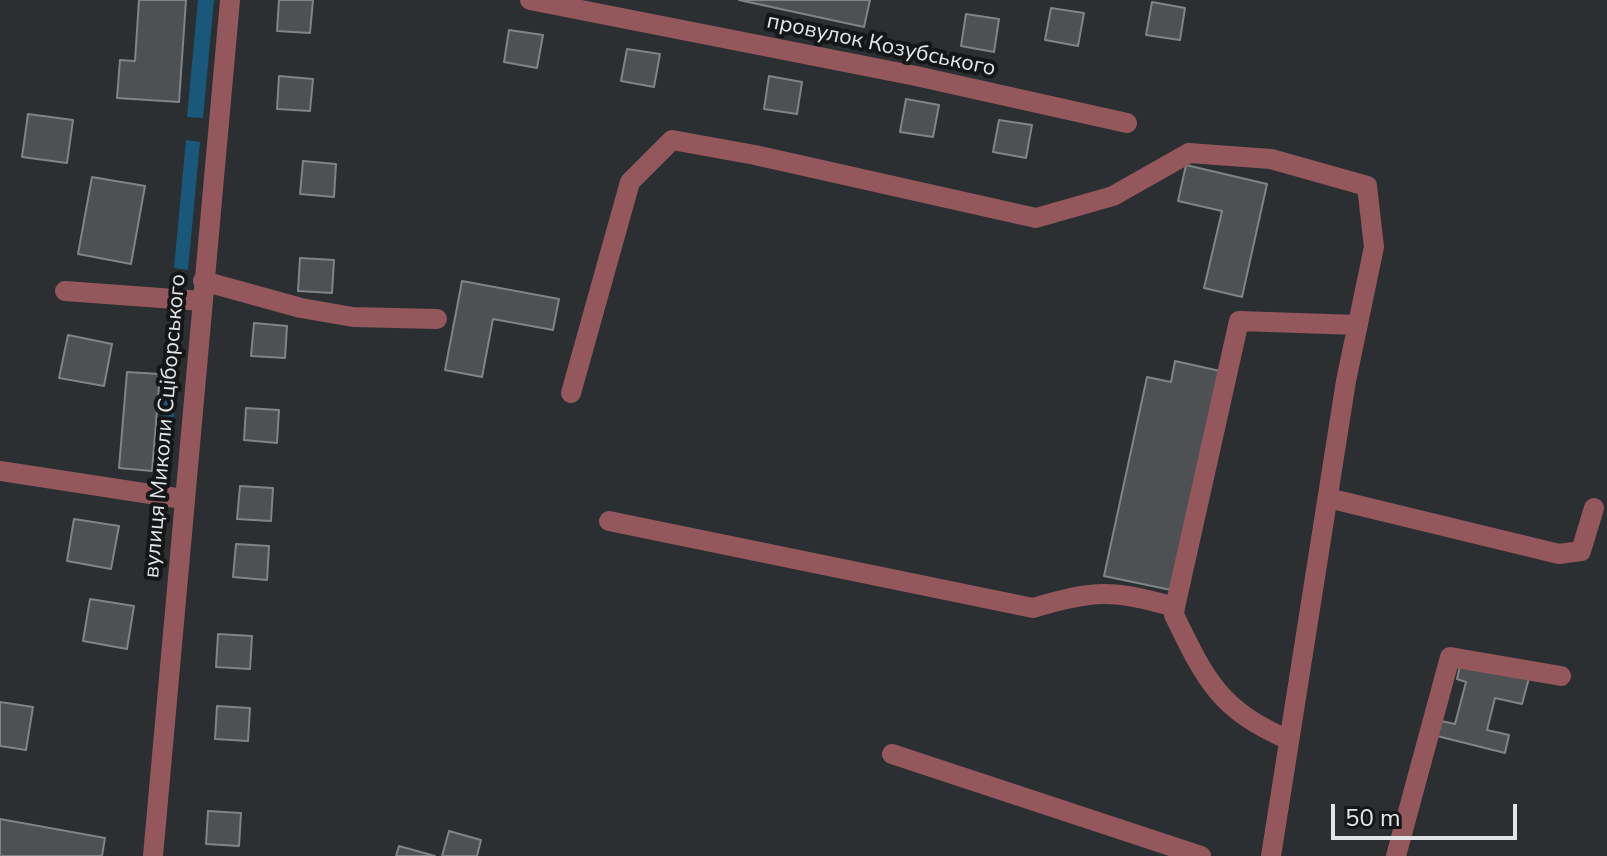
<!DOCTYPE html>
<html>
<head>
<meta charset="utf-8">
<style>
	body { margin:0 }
	#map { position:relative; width:1607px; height:856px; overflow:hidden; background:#2b2f31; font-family:"Nunito Sans",sans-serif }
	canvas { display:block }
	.scale { position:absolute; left:1331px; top:804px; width:186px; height:36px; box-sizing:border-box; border:4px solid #e2e5e6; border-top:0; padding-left:10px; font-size:24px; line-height:28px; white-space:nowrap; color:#e2e5e6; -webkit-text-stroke:6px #151618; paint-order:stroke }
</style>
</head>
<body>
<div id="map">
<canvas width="1607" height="856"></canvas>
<div class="scale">50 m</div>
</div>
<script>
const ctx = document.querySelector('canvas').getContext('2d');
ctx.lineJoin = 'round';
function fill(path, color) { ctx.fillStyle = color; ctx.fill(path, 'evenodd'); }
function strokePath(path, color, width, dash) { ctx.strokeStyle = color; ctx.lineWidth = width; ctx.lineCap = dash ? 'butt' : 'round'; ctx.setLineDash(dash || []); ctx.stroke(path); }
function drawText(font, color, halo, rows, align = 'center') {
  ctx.font = font + ' "Nunito Sans",sans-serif'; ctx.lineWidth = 8; ctx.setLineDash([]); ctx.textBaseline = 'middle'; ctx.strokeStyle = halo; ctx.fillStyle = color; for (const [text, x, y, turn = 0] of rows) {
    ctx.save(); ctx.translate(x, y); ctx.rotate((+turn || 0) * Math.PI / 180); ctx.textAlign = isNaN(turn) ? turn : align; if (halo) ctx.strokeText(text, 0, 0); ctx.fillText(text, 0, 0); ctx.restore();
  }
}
const green = new Path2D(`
	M198 0H214L203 118 187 117Z
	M186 140 200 142 188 270 174 268Z
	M172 308 184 309 169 468 157 483Z`);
const building = new Path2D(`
	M139 0H186L179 102 117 98 120 60 135 61Z
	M279 0H313L310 33 277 31Z
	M739 0H870L864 27Z
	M1152 2 1185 8 1180 40 1146 35Z
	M1051 8 1084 13 1078 46 1045 40Z
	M966 14 999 19 994 52 961 46Z
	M509 30 543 35 537 68 504 62Z
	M627 49 660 54 654 87 621 81Z
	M279 76 313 79 310 111 277 109Z
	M769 76 802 82 797 114 764 109Z
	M906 99 939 105 933 137 900 132Z
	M28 114 73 120 67 163 22 157Z
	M999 120 1032 125 1026 158 993 152Z
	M303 161 336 164 334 197 300 194Z
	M1186 165 1267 184 1242 297 1204 288 1222 211 1178 201Z
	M92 177 145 186 131 264 78 254Z
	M300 258 334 260 332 293 298 291Z
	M462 281 559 299 553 330 493 319 482 377 445 370Z
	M254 323 287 326 285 358 251 356Z
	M68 335 112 344 104 386 59 378Z
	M1175 361 1220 371 1171 590 1104 576 1147 377 1171 382Z
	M127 372 160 374 152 471 119 468Z
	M246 408 279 410 277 443 244 440Z
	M240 486 273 488 271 521 237 519Z
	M74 519 119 526 111 569 67 561Z
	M236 544 269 546 267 580 233 577Z
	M90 599 134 606 127 649 83 641Z
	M218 634 252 636 250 669 216 667Z
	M1461 661 1529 678 1522 704 1495 698 1487 730 1509 735 1505 753 1437 736 1441 721 1455 724 1466 682 1457 679Z
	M0 702 33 707 26 750 0 746Z
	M217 706 250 708 248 741 215 739Z
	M208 811 241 813 239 846 206 844Z
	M0 819 105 838 102 856H0Z
	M449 831 481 840 477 856H442Z
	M399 846 435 856H396Z`);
const minor = new Path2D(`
	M530 0 916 76 1127 123
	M203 281 301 308 353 317 437 319
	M65 291 202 301
	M571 393 630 182 672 140 755 155 1036 218 1113 196 1189 153 1271 159 1367 186 1374 247 1346 381 1271 856
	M0 471 183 499
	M1328 498 1559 554 1581 551 1594 508
	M609 521 1033 608C1095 589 1114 590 1175 607L1174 615C1206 681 1220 710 1289 740
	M1175 607 1239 321 1358 325
	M892 754 1201 856
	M153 856 230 0
	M1396 856 1450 657 1561 676`);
const streetNames = [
	["провулок Козубського",881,46,12],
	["вулиця Миколи Сціборського",166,426,-85]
];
fill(green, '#1a587b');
fill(building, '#4d5154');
strokePath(building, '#808487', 2);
strokePath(minor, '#93575c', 20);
drawText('22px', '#e2e5e6', '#151618', streetNames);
</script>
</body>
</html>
